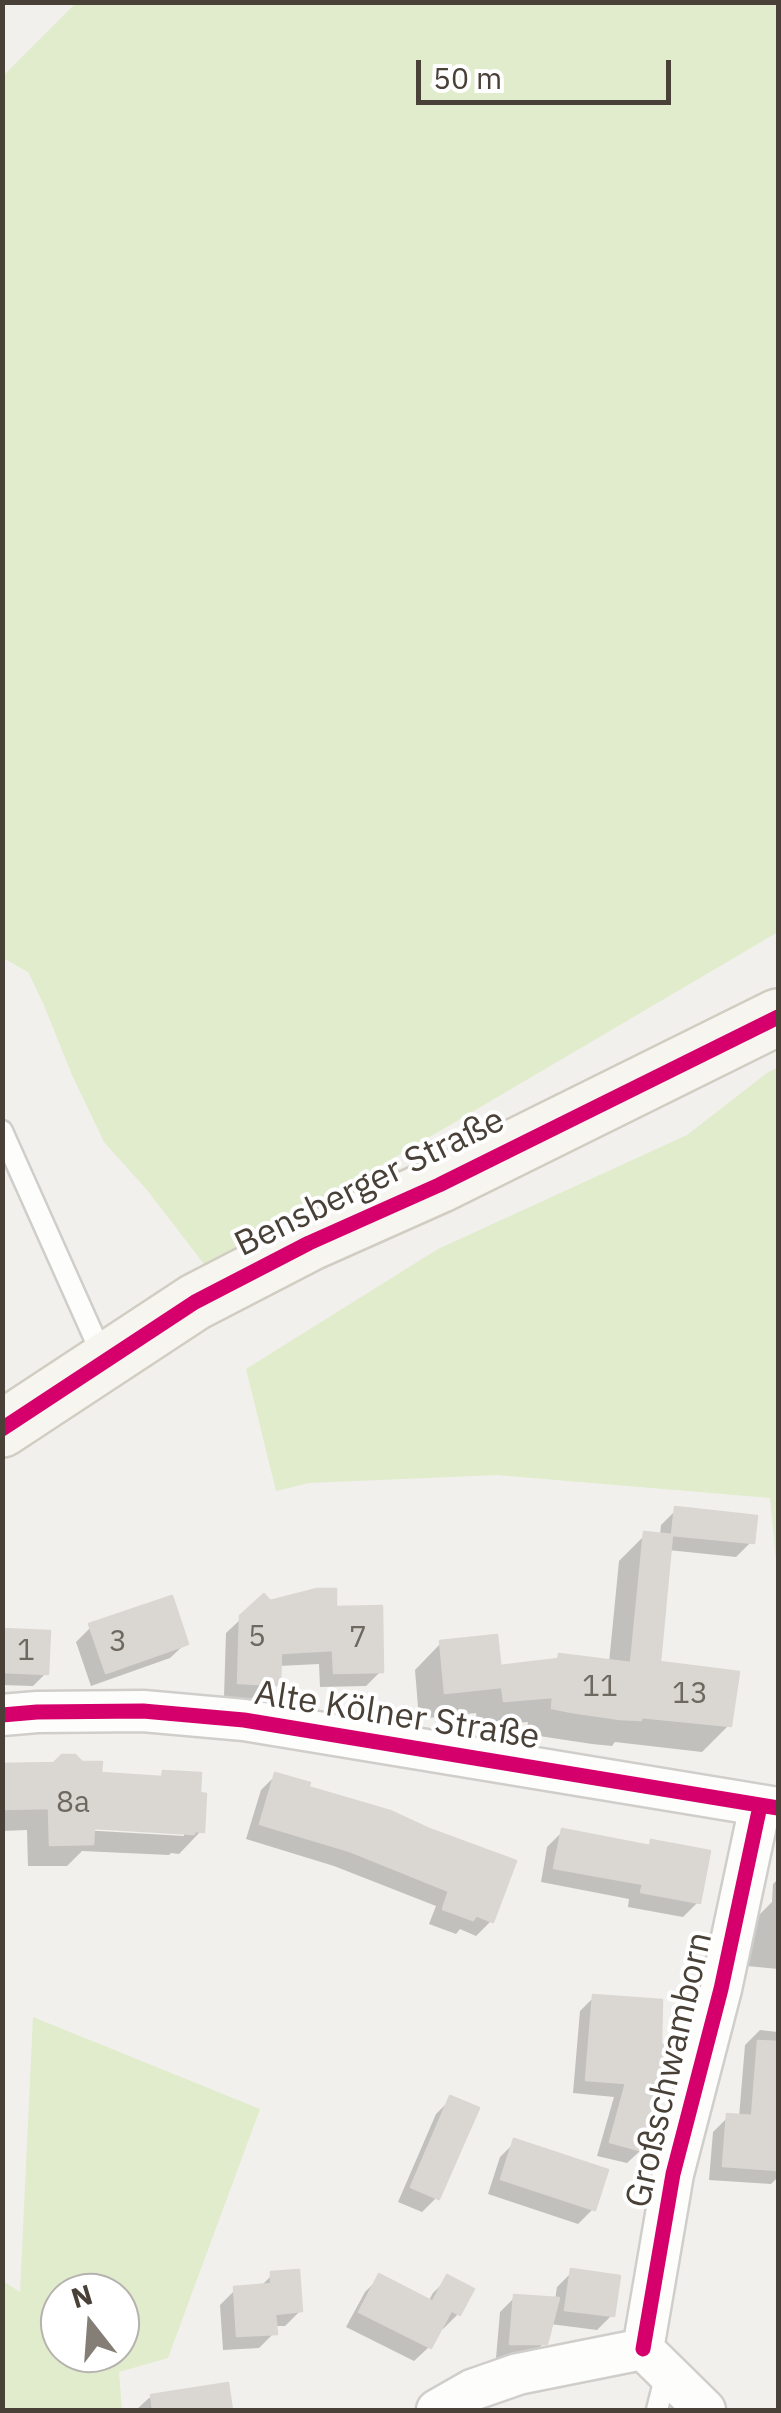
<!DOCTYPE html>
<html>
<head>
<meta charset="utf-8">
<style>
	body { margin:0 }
	#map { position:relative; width:781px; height:2413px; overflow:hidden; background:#f2f0ec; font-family:"IBM Plex Sans",sans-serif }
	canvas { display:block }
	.frame { position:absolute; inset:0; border:5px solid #494137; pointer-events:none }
	.north { position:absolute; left:40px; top:2273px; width:100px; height:100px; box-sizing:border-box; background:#fff; border:2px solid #b6b3af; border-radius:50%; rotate:343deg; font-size:28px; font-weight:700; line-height:40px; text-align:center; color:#494137 }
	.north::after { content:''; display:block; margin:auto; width:35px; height:45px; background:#847e76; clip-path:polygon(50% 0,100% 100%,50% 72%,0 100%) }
	.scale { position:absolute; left:416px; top:60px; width:255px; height:45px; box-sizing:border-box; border:5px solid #494137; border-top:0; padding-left:12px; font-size:30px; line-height:35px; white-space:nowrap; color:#494137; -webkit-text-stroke:8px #fff; paint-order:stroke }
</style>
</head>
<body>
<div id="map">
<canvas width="781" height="2413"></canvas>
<div class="frame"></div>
<div class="north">N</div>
<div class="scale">50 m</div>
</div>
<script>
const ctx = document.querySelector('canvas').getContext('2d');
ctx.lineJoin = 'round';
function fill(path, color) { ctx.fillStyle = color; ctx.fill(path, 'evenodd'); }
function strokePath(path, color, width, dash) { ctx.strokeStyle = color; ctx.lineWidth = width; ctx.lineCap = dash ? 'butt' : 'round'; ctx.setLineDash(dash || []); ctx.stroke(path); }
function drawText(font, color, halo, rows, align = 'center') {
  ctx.font = font + ' "IBM Plex Sans",sans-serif'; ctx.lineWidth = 8; ctx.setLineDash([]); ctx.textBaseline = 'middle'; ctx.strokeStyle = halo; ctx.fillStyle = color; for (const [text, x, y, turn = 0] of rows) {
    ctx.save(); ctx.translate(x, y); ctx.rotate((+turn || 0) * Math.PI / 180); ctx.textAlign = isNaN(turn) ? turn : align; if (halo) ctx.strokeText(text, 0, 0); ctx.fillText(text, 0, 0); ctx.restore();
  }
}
const green = new Path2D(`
	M76 3H778V932L207 1268 147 1190 104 1142 72 1075 43 1003 28 972 3 958V76Z
	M778 1067V1582L770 1498 497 1475 309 1483 276 1491 246 1369 438 1249 687 1135 767 1073Z
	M33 2017 260 2109 168 2358 119 2372 122 2410H3V2281L20 2292ZM120 2293V2353H60V2293Z`);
const shadow = new Path2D(`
	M676 1510 751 1542 736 1557 668 1550 657 1664 729 1725 702 1752 615 1742 612 1746 592 1744 526 1734 528 1722 478 1726 476 1713 419 1719 415 1670 441 1643 498 1671 554 1662 559 1657 609 1663 619 1561 645 1535 660 1536 661 1525Z
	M334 1609 381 1671 366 1686 320 1687 319 1664 278 1666 277 1684 262 1699 224 1697 226 1633 242 1618Z
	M91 1627 185 1644 170 1658 91 1686 76 1642Z
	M2 1631 46 1673 33 1686 2 1685Z
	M2 1766 158 1780 164 1774 198 1795 201 1831 179 1854 171 1853 169 1855 82 1851 67 1866H28L27 1830 2 1831ZM82 1825 184 1831V1836L82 1830Z
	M276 1775 305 1788 491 1921 476 1936 460 1929 456 1934 429 1924 436 1906 334 1866 246 1839 261 1790Z
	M562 1832 647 1848 652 1843 698 1902 683 1917 628 1907 629 1899 541 1882 547 1847Z
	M778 1879V1969L747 1966 751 1923 772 1902 773 1884Z
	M594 1997 659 2003 641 2150 627 2163 597 2156 614 2097 573 2093 580 2011Z
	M760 2030 778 2032V2177L771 2184 709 2180 713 2132 728 2117H739L745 2045Z
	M451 2099 437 2197 422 2212 398 2202 436 2114Z
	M515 2142 593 2209 578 2224 488 2194 500 2157Z
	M572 2272 612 2315 597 2330 550 2324 544 2343 529 2358H496L500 2312 515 2297 555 2300 557 2287Z
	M272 2275 300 2311 285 2326H274V2333L259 2348 223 2350 220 2305 235 2290 259 2288Z
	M380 2277 428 2302 433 2293 448 2278 458 2314 443 2329 439 2327 429 2347 414 2361 346 2327 365 2292Z
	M226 2386 230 2410H136L149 2398Z`);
const building = new Path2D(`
	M675 1507 757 1516 754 1543 672 1535Z
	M644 1532 672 1535 660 1662 739 1672 731 1726 641 1717V1720L620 1719 572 1712 552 1708 553 1697 504 1701 502 1687 445 1693 440 1641 497 1635 502 1681 500 1666 558 1659 559 1654 631 1663Z
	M317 1589H336V1607L382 1606 383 1672 334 1673 333 1650 281 1653 280 1685 238 1683 240 1616 264 1594 270 1601Z
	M172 1596 188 1644 106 1673 89 1624Z
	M2 1629 50 1631 48 1674 2 1672Z
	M62 1755H75L82 1762H102L101 1773 162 1777 163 1771 201 1773 200 1793 206 1794 204 1832 194 1831V1834L94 1828 93 1844 50 1845 49 1808 2 1809V1764L54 1763Z
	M275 1773 310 1783 308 1787 390 1811 429 1829 516 1861 493 1922 476 1915 473 1920 443 1909 449 1891 350 1851 260 1824Z
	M562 1829 650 1846 651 1840 710 1851 700 1903 641 1892 643 1884 554 1868Z
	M593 1995 662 2000 661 2044 664 2045 661 2083 643 2151 610 2142 626 2083 586 2080Z
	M758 2041 778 2042V2170L723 2166 727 2114 752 2116Z
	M450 2096 479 2108 439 2199 411 2187Z
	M514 2139 608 2170 595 2210 501 2179Z
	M571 2269 620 2276 614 2316 565 2310Z
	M299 2270 302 2311 275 2314 277 2334 237 2336 234 2287 271 2284V2272Z
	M379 2274 451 2311 431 2348 359 2312Z
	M447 2275 474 2289 460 2315 433 2301Z
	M514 2295 559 2298 547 2344H510Z
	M228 2383 232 2410H153L151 2395Z`);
const lane = new Path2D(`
	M2 1131 103 1357
	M657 2410 666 2374`);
const street = new Path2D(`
	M2 1715 37 1712 143 1711 244 1720 778 1808
	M643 2349 673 2174 721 1989 760 1806
	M643 2349 705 2410
	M437 2410 472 2390 518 2374 643 2349`);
const secondary = new Path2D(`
	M2 1429 195 1302 309 1243 439 1185 778 1017`);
const cycleway = new Path2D(`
	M2 1429 195 1302 309 1243 439 1185 778 1017
	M2 1715 37 1712 143 1711 244 1720 778 1808
	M643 2349 673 2174 721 1989 760 1806`);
const numberNames = [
	["5",257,1637],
	["7",358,1638],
	["3",118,1642],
	["1",26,1651],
	["11",600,1687],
	["13",690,1694],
	["8a",73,1803]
];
const streetNames = [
	["Bensberger Straße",370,1183,-26],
	["Alte Kölner Straße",397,1716,9],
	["Großschwamborn",670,2070,-77]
];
fill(green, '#e0eccc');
fill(shadow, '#0003');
fill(building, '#dad7d3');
strokePath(building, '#dad7d2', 2.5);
strokePath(lane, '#d0ceca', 25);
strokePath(street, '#d0ceca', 45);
strokePath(secondary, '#d2cdc3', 60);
strokePath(lane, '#fdfdfc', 20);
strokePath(street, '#fdfdfc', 40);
strokePath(secondary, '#f7f5ef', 55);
strokePath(cycleway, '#d6006c', 15);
drawText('30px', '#6f6860', null, numberNames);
drawText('35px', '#494137', '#fff', streetNames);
</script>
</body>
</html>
